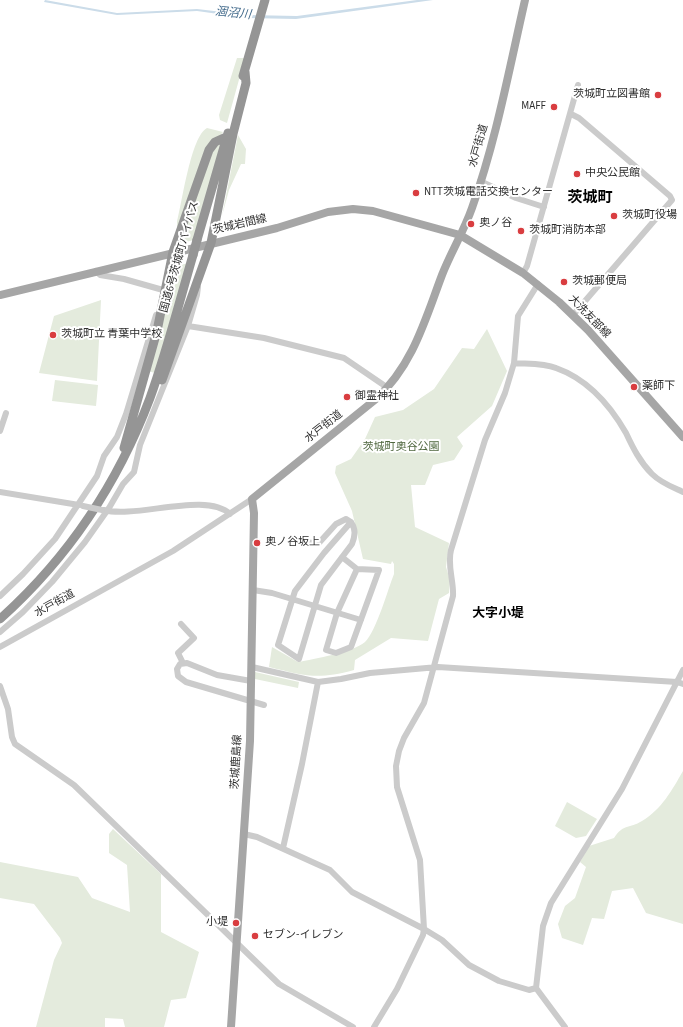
<!DOCTYPE html>
<html>
<head>
<meta charset="utf-8">
<style>
	body { margin:0 }
	canvas { display:block; background:#fff }
</style>
</head>
<body>
<canvas width="683" height="1027"></canvas>
<script>
const ctx = document.querySelector('canvas').getContext('2d');
ctx.lineJoin = 'round';
function fill(path, color) { ctx.fillStyle = color; ctx.fill(path, 'evenodd'); }
function strokePath(path, color, width, dash) { ctx.strokeStyle = color; ctx.lineWidth = width; ctx.lineCap = dash ? 'butt' : 'round'; ctx.setLineDash(dash || []); ctx.stroke(path); }
function drawText(font, color, halo, rows, align = 'center') {
  ctx.font = font + ' "Source Sans 3","Noto Sans JP",sans-serif'; ctx.lineWidth = 4; ctx.setLineDash([]); ctx.textBaseline = 'middle'; ctx.strokeStyle = halo; ctx.fillStyle = color; for (const [text, x, y, turn = 0] of rows) {
    ctx.save(); ctx.translate(x, y); ctx.rotate((+turn || 0) * Math.PI / 180); ctx.textAlign = isNaN(turn) ? turn : align; if (halo) ctx.strokeText(text, 0, 0); ctx.fillText(text, 0, 0); ctx.restore();
  }
}
const green = new Path2D(`
	M237 58H245L227 123 220 120 219 115Z
	M207 128 223 132 219 137 177 232V222C182 203 191 136 207 128Z
	M238 135 246 149 245 164H241L229 190 222 216Z
	M223 141 194 240 186 242 180 239 211 149Z
	M177 257 182 258 181 265 188 263 155 373 148 371 175 261Z
	M101 300 97 381 39 373 54 316Z
	M487 329 507 371 492 406 457 437 463 446 454 460 433 465 425 485H411L415 527 449 543 446 567 450 580 449 593 439 599 428 641 391 638 355 660 354 670C317 680 306 676 269 667L272 647 298 662C314 659 354 652 365 642 376 632 388 589 394 574V564L392 561 391 564 363 559 352 511 335 473 336 466 351 459 365 439 375 417 403 410 434 389 462 348 474 349Z
	M55 380 98 385 96 406 52 401Z
	M255 672 299 682 298 688 255 679Z
	M683 771V924L646 913 633 888 612 891 604 919 592 918 583 945 562 938 558 924 565 906 575 898 586 867 580 862 589 846 614 838C624 823 629 829 642 821 662 809 672 790 683 771Z
	M567 802 597 819 586 836 576 838 555 826Z
	M113 829 161 874V932L199 952 186 998 171 1000 164 1027H125L123 1019 105 1018V1027H36L54 960 62 943 60 938 34 904 0 898V862L78 877 92 898 130 912 127 865 109 853V834Z`);
const water = new Path2D(`
	M45 0 117 13 197 9 248 15 297 16 417 0H433L296 19 247 18 197 11 117 15 44 2Z`);
const minor = new Path2D(`
	M571 114 579 118 670 196 672 200 573 315
	M480 181 516 198 544 207
	M96 271 100 275 124 279 163 290
	M523 273 527 266 578 85
	M188 326 264 338 344 358 388 388
	M514 363C527 364 544 363 556 368 587 379 610 405 626 433 633 448 640 462 652 474 661 483 672 487 683 492
	M0 431 6 413
	M0 492 79 505
	M104 510C136 519 206 491 230 514
	M307 542 318 544 336 524 346 519C356 524 356 534 352 544L321 585 299 659 278 645 295 591 324 553 351 522
	M342 557 357 569 379 570 351 647 336 653 326 650 337 613 357 569
	M253 590 272 593 361 620
	M0 596 23 574 55 539 97 476 104 456 117 437 126 414 156 315
	M181 624 194 638 178 653 183 663
	M0 632 23 612 52 582 85 542 109 508 123 484 134 472 140 445 188 326 197 295 198 287
	M0 647 173 551 252 499
	M252 667 318 682 341 679 370 673 438 667 677 682 683 684
	M251 681 217 675 187 663 180 664 177 669 178 676 186 682 264 705
	M0 686 8 709 12 737 15 744 74 785 279 984 353 1027
	M244 834 257 837 330 870 352 892 424 929 442 940 469 965 499 981 529 990 536 988
	M283 848 302 764 318 682
	M374 1027 397 989 423 935 424 929 420 860 397 787 396 766 399 751 404 738 424 703 453 596C454 581 447 566 451 550L485 440 505 393 514 363 518 316 538 284
	M565 1027 536 988 543 926 551 903 622 789 683 670`);
const major = new Path2D(`
	M0 295 277 228 328 212 353 209 373 211 460 235 523 273 559 302 588 330 683 437
	M231 1027 250 741 254 513 252 499 376 399C413 365 425 320 442 275 451 252 464 231 472 208 496 141 509 70 525 0`);
const highway = new Path2D(`
	M243 76 265 0
	M197 240 228 133
	M162 380 211 243 233 134 246 83 245 72
	M124 448 157 331 173 252 209 150 215 142 226 137
	M0 619C68 558 118 483 150 398 167 351 179 303 193 255`);
const minorBridge = new Path2D(`
	M83 506 102 510`);
const highwayBridge = new Path2D(`
	M193 255 197 240`);
const markers = [
	[658,95,4,"#d93d40"],
	[554,107,4,"#d93d40"],
	[577,174,4,"#d93d40"],
	[416,193,4,"#d93d40"],
	[614,216,4,"#d93d40"],
	[471,224,4,"#d93d40"],
	[521,231,4,"#d93d40"],
	[564,282,4,"#d93d40"],
	[53,335,4,"#d93d40"],
	[634,387,4,"#d93d40"],
	[347,397,4,"#d93d40"],
	[257,543,4,"#d93d40"],
	[236,923,4,"#d93d40"],
	[255,936,4,"#d93d40"]
];
const poiNames = [
	["茨城町立図書館",650,95,"right"],
	["MAFF",546,107,"right"],
	["中央公民館",585,174],
	["NTT茨城電話交換センター",424,193],
	["茨城町役場",622,216],
	["奥ノ谷",479,224],
	["茨城町消防本部",529,231],
	["茨城郵便局",572,282],
	["茨城町立 青葉中学校",61,335],
	["薬師下",642,387],
	["御霊神社",355,397],
	["奥ノ谷坂上",265,543],
	["小堤",228,923,"right"],
	["セブン-イレブン",263,936]
];
const streetNames = [
	["水戸街道",479,146,-74],
	["茨城岩間線",240,225,-13],
	["国道6号茨城町バイパス",180,257,-74],
	["大洗友部線",589,317,46],
	["水戸街道",324,427,-38],
	["水戸街道",55,604,-29],
	["茨城鹿島線",237,762,-87]
];
const parkNames = [
	["茨城町奥谷公園",401,448]
];
const waterNames = [
	["涸沼川",233,14,6]
];
const quarterNames = [
	["大字小堤",498,614]
];
const districtNames = [
	["茨城町",590,199]
];
fill(green, '#e4ebdd');
fill(water, '#cbdce9');
strokePath(minor, '#cbcbcb', 6);
strokePath(major, '#a6a6a6', 8);
strokePath(highway, '#959595', 9);
strokePath(minorBridge, '#cbcbcb', 6);
strokePath(highwayBridge, '#959595', 9);
for (const [x, y, r, color] of markers) { const dot = new Path2D(); dot.arc(x, y, r, 0, 2 * Math.PI); ctx.fillStyle = color; ctx.fill(dot); strokePath(dot, '#fff', 1.5); }
drawText('11px', '#2e2e2e', '#fff', poiNames, 'left');
drawText('11px', '#2e2e2e', '#fff', streetNames);
drawText('11px', '#4f673f', '#fff', parkNames);
drawText('italic 12px', '#426a8b', '#fff', waterNames);
drawText('bold 13px', '#000', '#fff', quarterNames);
drawText('bold 15px', '#000', '#fff', districtNames);
</script>
</body>
</html>
